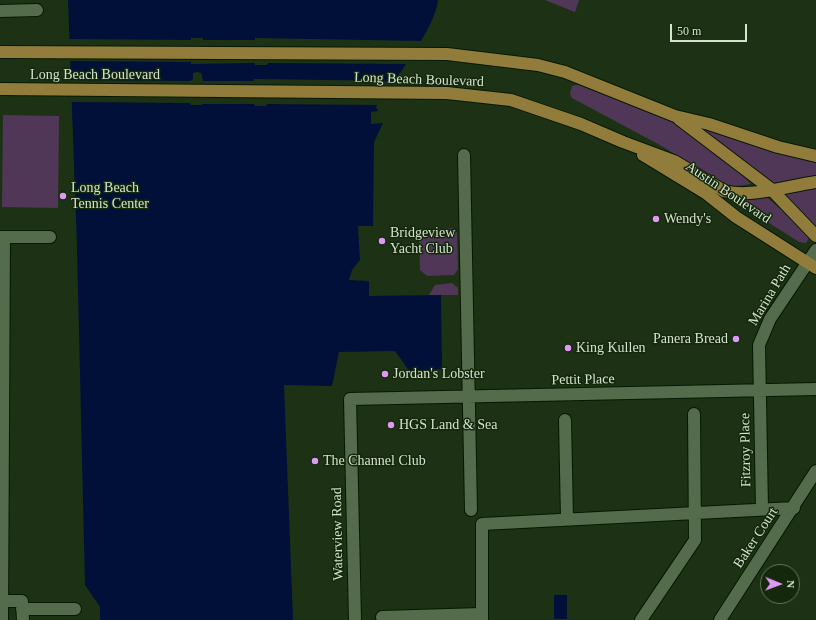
<!DOCTYPE html>
<html>
<head>
<meta charset="utf-8">
<style>
	body { margin:0 }
	#map { position:relative; width:816px; height:620px; overflow:hidden; background:#1d3215; font-family:"Times New Roman",serif }
	canvas { display:block }
	.north { position:absolute; left:760px; top:564px; width:40px; height:40px; box-sizing:border-box; background:#14280b; border:1px solid #61725a; border-radius:50%; rotate:91deg; font-size:11px; font-weight:700; line-height:16px; text-align:center; color:#d5e2d0 }
	.north::after { content:''; display:block; margin:auto; width:14px; height:18px; background:#dd99f4; clip-path:polygon(50% 0,100% 100%,50% 72%,0 100%) }
	.scale { position:absolute; left:670px; top:24px; width:77px; height:18px; box-sizing:border-box; border:2px solid #d5e2d0; border-top:0; padding-left:5px; font-size:12px; line-height:14px; white-space:nowrap; color:#d5e2d0; -webkit-text-stroke:3px #14280b; paint-order:stroke }
</style>
</head>
<body>
<div id="map">
<canvas width="816" height="620"></canvas>
<div class="north">N</div>
<div class="scale">50 m</div>
</div>
<script>
const ctx = document.querySelector('canvas').getContext('2d');
ctx.lineJoin = 'round';
function fill(path, color) { ctx.fillStyle = color; ctx.fill(path, 'evenodd'); }
function strokePath(path, color, width, dash) { ctx.strokeStyle = color; ctx.lineWidth = width; ctx.lineCap = dash ? 'butt' : 'round'; ctx.setLineDash(dash || []); ctx.stroke(path); }
function drawText(font, color, halo, rows, align = 'center') {
  ctx.font = font + ' "Times New Roman",serif'; ctx.lineWidth = 3; ctx.setLineDash([]); ctx.textBaseline = 'middle'; ctx.strokeStyle = halo; ctx.fillStyle = color; for (const [text, x, y, turn = 0] of rows) {
    ctx.save(); ctx.translate(x, y); ctx.rotate((+turn || 0) * Math.PI / 180); ctx.textAlign = isNaN(turn) ? turn : align; if (halo) ctx.strokeText(text, 0, 0); ctx.fillText(text, 0, 0); ctx.restore();
  }
}
const green = new Path2D(`
	M545 0H579L575 12Z
	M575 85H579C616 99 658 110 691 132 714 147 732 165 751 184L731 187 723 184 660 145 572 98 570 94 572 86Z
	M3 115 59 116 58 208 2 207Z
	M689 121 816 160V177L773 183Z
	M816 184V232L776 191Z
	M763 194 807 232 809 238 806 243 799 242 736 202 740 196Z
	M453 228 457 233 458 269 454 275 427 276 420 270 419 240 431 230Z
	M452 283 458 288V295H429L435 285Z`);
const water = new Path2D(`
	M68 0H438C435 30 393 81 376 107L378 111 371 112V124L383 123 374 142 373 226H358L360 260 352 270 349 280 369 281V296L441 295 442 369 410 372 395 351 339 352 332 386 284 385 293 620H100V607L85 585 77 248Z
	M554 595H567V619H554Z`);
const pier = new Path2D(`
	M191 38H203V40H255V38L422 41 407 64 268 63 267 65H255V63L191 64V62L68 61 67 39 191 40Z
	M197 72 201 73 203 81H254V79L395 81 379 105 267 104 266 106H255L254 104H202V105H191L190 103 70 102 69 80 190 81 193 79V73Z`);
const minor = new Path2D(`
	M0 11 37 10
	M464 155 471 510
	M0 237H50
	M565 420 567 519
	M762 509 759 345 770 319 816 250
	M0 601H22L23 620
	M22 609H75
	M382 617 482 614
	M2 620 4 237
	M355 620 350 399 816 389
	M482 620V524L794 508
	M641 620 695 540 694 414
	M720 620 816 471`);
const major = new Path2D(`
	M0 52 447 54 538 65 565 72 675 116 709 124 778 147 816 156
	M0 89 447 93 511 100 581 124 623 142 674 161 724 191C751 198 789 186 816 182
	M679 119 771 189 816 236
	M643 155 707 194 736 217 816 268`);
const markers = [
	[63,196,4,"#dd99f4"],
	[656,219,4,"#dd99f4"],
	[382,241,4,"#dd99f4"],
	[736,339,4,"#dd99f4"],
	[568,348,4,"#dd99f4"],
	[385,374,4,"#dd99f4"],
	[391,425,4,"#dd99f4"],
	[315,461,4,"#dd99f4"]
];
const streetNames = [
	["Long Beach Boulevard",95,75],
	["Long Beach Boulevard",419,80,2],
	["Austin Boulevard",728,193,34],
	["Marina Path",770,295,-59],
	["Pettit Place",583,380,-1],
	["Fitzroy Place",746,450,-91],
	["Waterview Road",338,534,-91],
	["Baker Court",756,538,-57]
];
const poiNames = [
	["Long Beach",71,188],
	["Tennis Center",71,204],
	["Wendy's",664,219],
	["Bridgeview",390,233],
	["Yacht Club",390,249],
	["Panera Bread",728,339,"right"],
	["King Kullen",576,348],
	["Jordan's Lobster",393,374],
	["HGS Land & Sea",399,425],
	["The Channel Club",323,461]
];
fill(green, '#503758');
fill(water, '#001038');
fill(pier, '#1d3215');
strokePath(minor, '#061901', 14);
strokePath(major, '#061901', 14);
strokePath(minor, '#546b4c', 12);
strokePath(major, '#917c3c', 12);
for (const [x, y, r, color] of markers) { const dot = new Path2D(); dot.arc(x, y, r, 0, 2 * Math.PI); ctx.fillStyle = color; ctx.fill(dot); strokePath(dot, '#14280b', 1.5); }
drawText('14px', '#d5e2d0', '#14280b', streetNames);
drawText('14px', '#d5e2d0', '#14280b', poiNames, 'left');
</script>
</body>
</html>
